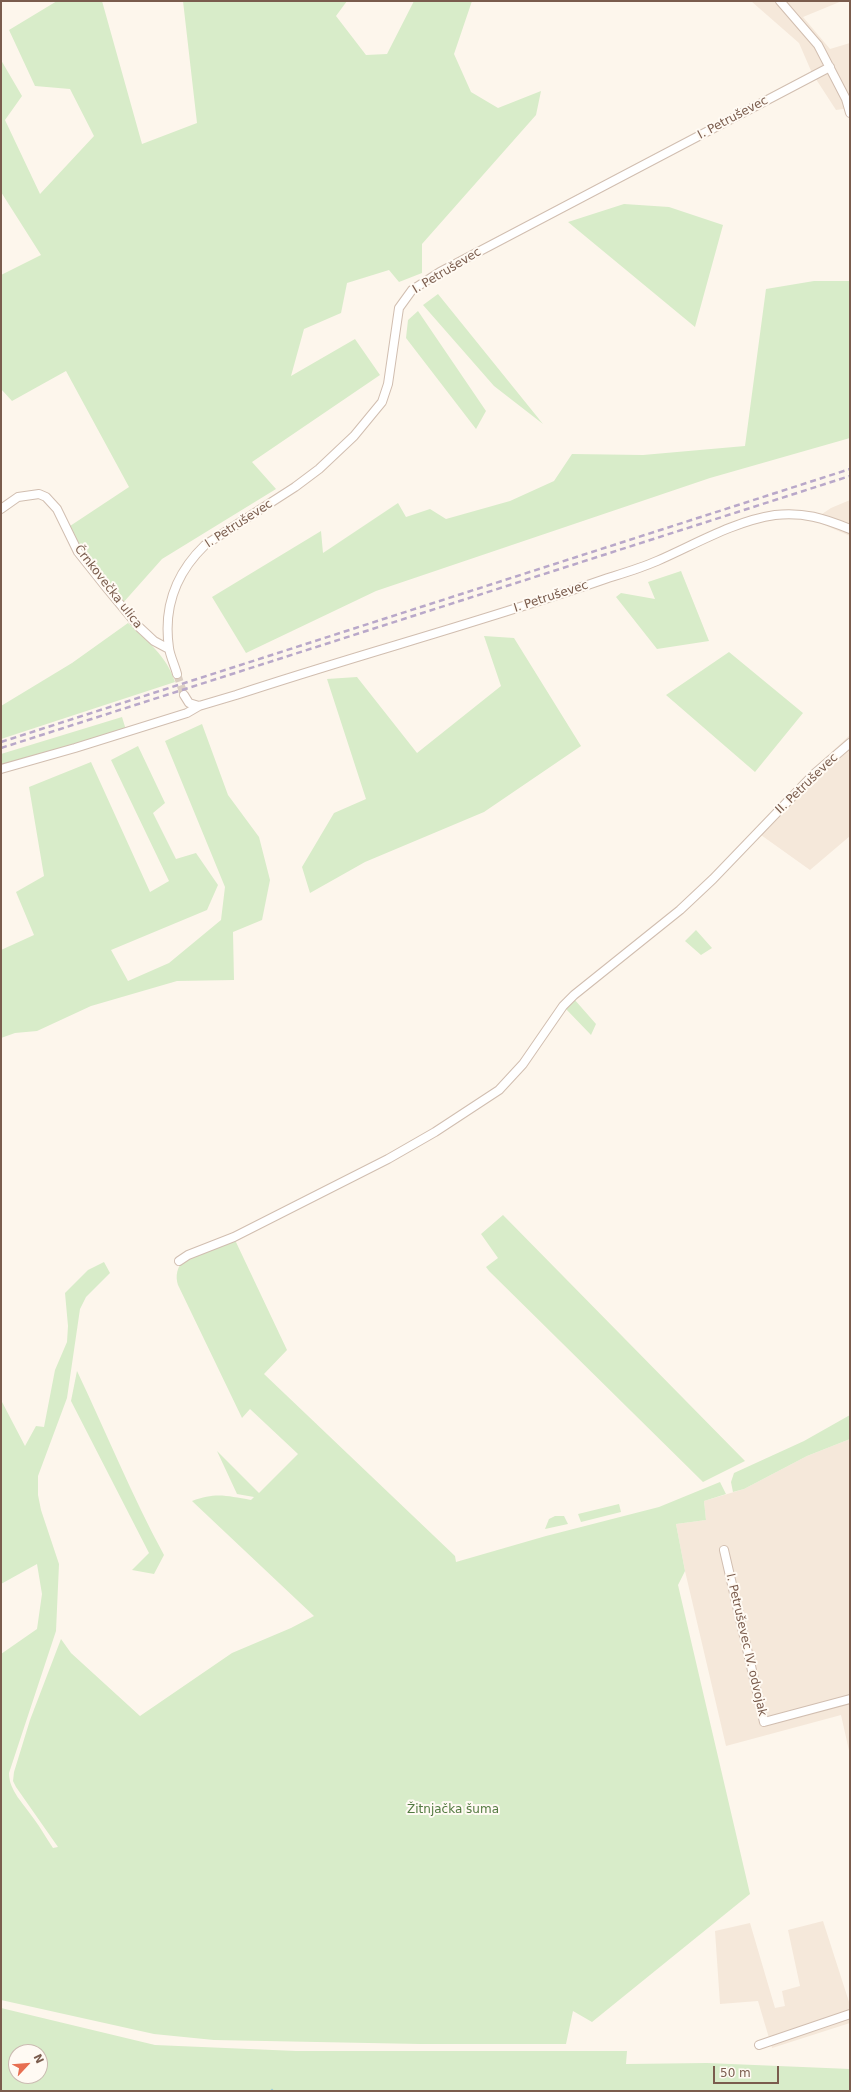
<!DOCTYPE html>
<html>
<head>
<meta charset="utf-8">
<style>
	body { margin:0 }
	#map { position:relative; width:851px; height:2092px; overflow:hidden; background:#fdf6ec; font-family:"DejaVu Sans",sans-serif }
	canvas { display:block }
	.frame { position:absolute; inset:0; border:2px solid #7a5c4d; pointer-events:none }
	.north { position:absolute; left:8px; top:2044px; width:40px; height:40px; box-sizing:border-box; background:#fffaf3; border:1px solid #cabbb1; border-radius:50%; rotate:64deg; font-size:11px; font-weight:700; line-height:16px; text-align:center; color:#7a5c4d }
	.north::after { content:''; display:block; margin:auto; width:14px; height:18px; background:#e76f51; clip-path:polygon(50% 0,100% 100%,50% 72%,0 100%) }
	.scale { position:absolute; left:713px; top:2066px; width:66px; height:18px; box-sizing:border-box; border:2px solid #7a5c4d; border-top:0; padding-left:5px; font-size:12px; line-height:14px; white-space:nowrap; color:#7a5c4d; -webkit-text-stroke:3px #fffaf3; paint-order:stroke }
</style>
</head>
<body>
<div id="map">
<canvas width="851" height="2092"></canvas>
<div class="frame"></div>
<div class="north">N</div>
<div class="scale">50 m</div>
</div>
<script>
const ctx = document.querySelector('canvas').getContext('2d');
ctx.lineJoin = 'round';
function fill(path, color) { ctx.fillStyle = color; ctx.fill(path, 'evenodd'); }
function strokePath(path, color, width, dash) { ctx.strokeStyle = color; ctx.lineWidth = width; ctx.lineCap = dash ? 'butt' : 'round'; ctx.setLineDash(dash || []); ctx.stroke(path); }
function drawText(font, color, halo, rows, align = 'center') {
  ctx.font = font + ' "DejaVu Sans",sans-serif'; ctx.lineWidth = 4; ctx.setLineDash([]); ctx.textBaseline = 'middle'; ctx.strokeStyle = halo; ctx.fillStyle = color; for (const [text, x, y, turn = 0] of rows) {
    ctx.save(); ctx.translate(x, y); ctx.rotate((+turn || 0) * Math.PI / 180); ctx.textAlign = isNaN(turn) ? turn : align; if (halo) ctx.strokeText(text, 0, 0); ctx.fillText(text, 0, 0); ctx.restore();
  }
}
const residential = new Path2D(`
	M751 1H842L803 17 830 49 850 43V108L836 110 812 73 799 43Z
	M850 500V536L813 520 831 508Z
	M850 735V836L810 870 754 830 812 770Z
	M850 1439V1755L841 1715 726 1746 685 1571 676 1524 706 1520 704 1501 744 1489 807 1456Z
	M823 1921 850 2005V2023L772 2048 758 2001 720 2004 715 1931 750 1923 775 2008 785 2006 782 1991 800 1986 788 1930Z`);
const green = new Path2D(`
	M57 1H102L142 144 197 123 183 1H347L336 16 366 55 387 54 414 1H472L454 54 471 92 498 108 541 91 536 115 422 244V273L399 282 389 270 347 283 341 313 304 329 291 376 355 339 380 375 252 462 276 489 162 559 122 604 67 528 129 487 66 371 12 401 1 389V275L41 255 1 192V60L22 96 5 120 40 194 94 136 70 89 35 86 9 30Z
	M624 204 669 207 723 225 695 327 568 222Z
	M814 281H850V438L710 478 376 591 246 653 212 597 321 531 323 553 398 503 406 517 430 509 446 519 510 501 554 481 572 454 643 455 745 446 766 289Z
	M438 294 543 424 494 386 423 305Z
	M418 311 486 411 476 429 406 338 408 320Z
	M681 571 709 641 657 649 616 597 621 593 655 599 648 582Z
	M128 623C147 641 167 656 175 682L1 739V706L72 663Z
	M484 636 514 638 581 746 484 812 365 862 310 893 302 867 334 813 366 799 327 679 357 677 417 753 501 686Z
	M729 652 803 713 755 772 666 695Z
	M122 717 126 730 1 767V754Z
	M202 724 228 795 259 837 270 880 262 920 233 932 234 980 177 981 91 1006 37 1031 15 1033 1 1038V950L34 935 16 892 44 876 29 787 91 762 150 892 169 881 111 760 138 746 165 803 153 813 176 859 196 853 218 885 207 910 111 950 128 981 169 963 221 920 225 887 165 741Z
	M696 930 712 948 701 955 685 941Z
	M574 999 596 1024 591 1035 565 1008Z
	M503 1215 745 1461 703 1482 489 1271 486 1267 498 1258 481 1234Z
	M235 1240 287 1350 264 1374 455 1556 456 1562 546 1536 659 1507 720 1482 726 1494 704 1501 706 1520 676 1524 685 1571 678 1585 750 1894 592 2022 573 2011 566 2044H420L214 2040 154 2034 1 2000V1654L37 1629 42 1594 37 1564 1 1584V1400L25 1446 36 1426 44 1427 55 1370 67 1342 68 1326 65 1293 88 1270 104 1262 110 1273 86 1297 80 1309 67 1398 38 1476V1495L41 1510 59 1564 56 1631 9 1773C9 1791 24 1804 34 1819 41 1828 46 1838 53 1848L58 1847 16 1787 13 1781 14 1772 30 1720 61 1639 71 1653 140 1716 232 1653 291 1628 314 1616 192 1501C216 1492 227 1496 251 1500L254 1497 237 1494 217 1451 259 1493 298 1454 250 1409 242 1418 178 1285C175 1276 177 1267 184 1260Z
	M77 1371C106 1432 132 1496 164 1555L154 1574 132 1570 149 1553 71 1401Z
	M850 1415V1439L807 1456 744 1489 733 1492 731 1482 734 1473 804 1441Z
	M619 1504 621 1512 581 1522 578 1514Z
	M555 1516H564L568 1524 545 1529 549 1519Z
	M1 2008 155 2045 296 2051H627L626 2064 707 2063 850 2069V2091H1ZM16 2052H40V2076H16Z`);
const stream = new Path2D(`
	M272 2091V2090`);
const minorTunnel = new Path2D(`
	M177 674 184 695`);
const minor = new Path2D(`
	M780 1 818 45 846 99 850 113
	M1 509 18 497 39 494 46 497 57 509 78 552 105 586 139 627 154 641 169 649
	M177 674C175 666 170 656 169 648 163 607 176 573 205 545L295 487 319 469 354 436 382 402 388 384 399 308 412 290 440 272 830 67
	M184 695 189 703 199 706 236 695C360 654 485 621 608 578 624 573 641 568 657 561 694 545 734 521 775 515 804 512 823 518 850 529
	M1 769 75 748 187 713 199 706
	M179 1261 188 1255 234 1237 388 1159 435 1132 499 1090 523 1064 563 1006 574 995 680 910 713 879 814 774 850 743
	M724 1550 764 1722 850 1699
	M759 2045 850 2014`);
const rail = new Path2D(`
	M1 742 850 469
	M1 748 850 476`);
const streetNames = [
	["I. Petruševec",733,118,-28],
	["I. Petruševec",447,271,-31],
	["I. Petruševec",239,524,-33],
	["Črnkovečka ulica",108,587,52],
	["I. Petruševec",551,597,-18],
	["II. Petruševec",807,784,-44],
	["I. Petruševec IV. odvojak",746,1645,77]
];
const parkNames = [
	["Žitnjačka šuma",453,1810]
];
fill(residential, '#f5e8da');
fill(green, '#d8ecc9');
strokePath(stream, '#a5d3da', 2.5);
strokePath(minorTunnel, '#dcd0c4', 8, [8, 4]);
strokePath(minor, '#d1beb0', 10);
strokePath(minor, '#fff', 8);
strokePath(rail, '#b9a8c9', 2.5, [6, 4]);
drawText('12px', '#7a5c4d', '#fffaf3', streetNames);
drawText('12px', '#537a41', '#fffaf3', parkNames);
</script>
</body>
</html>
